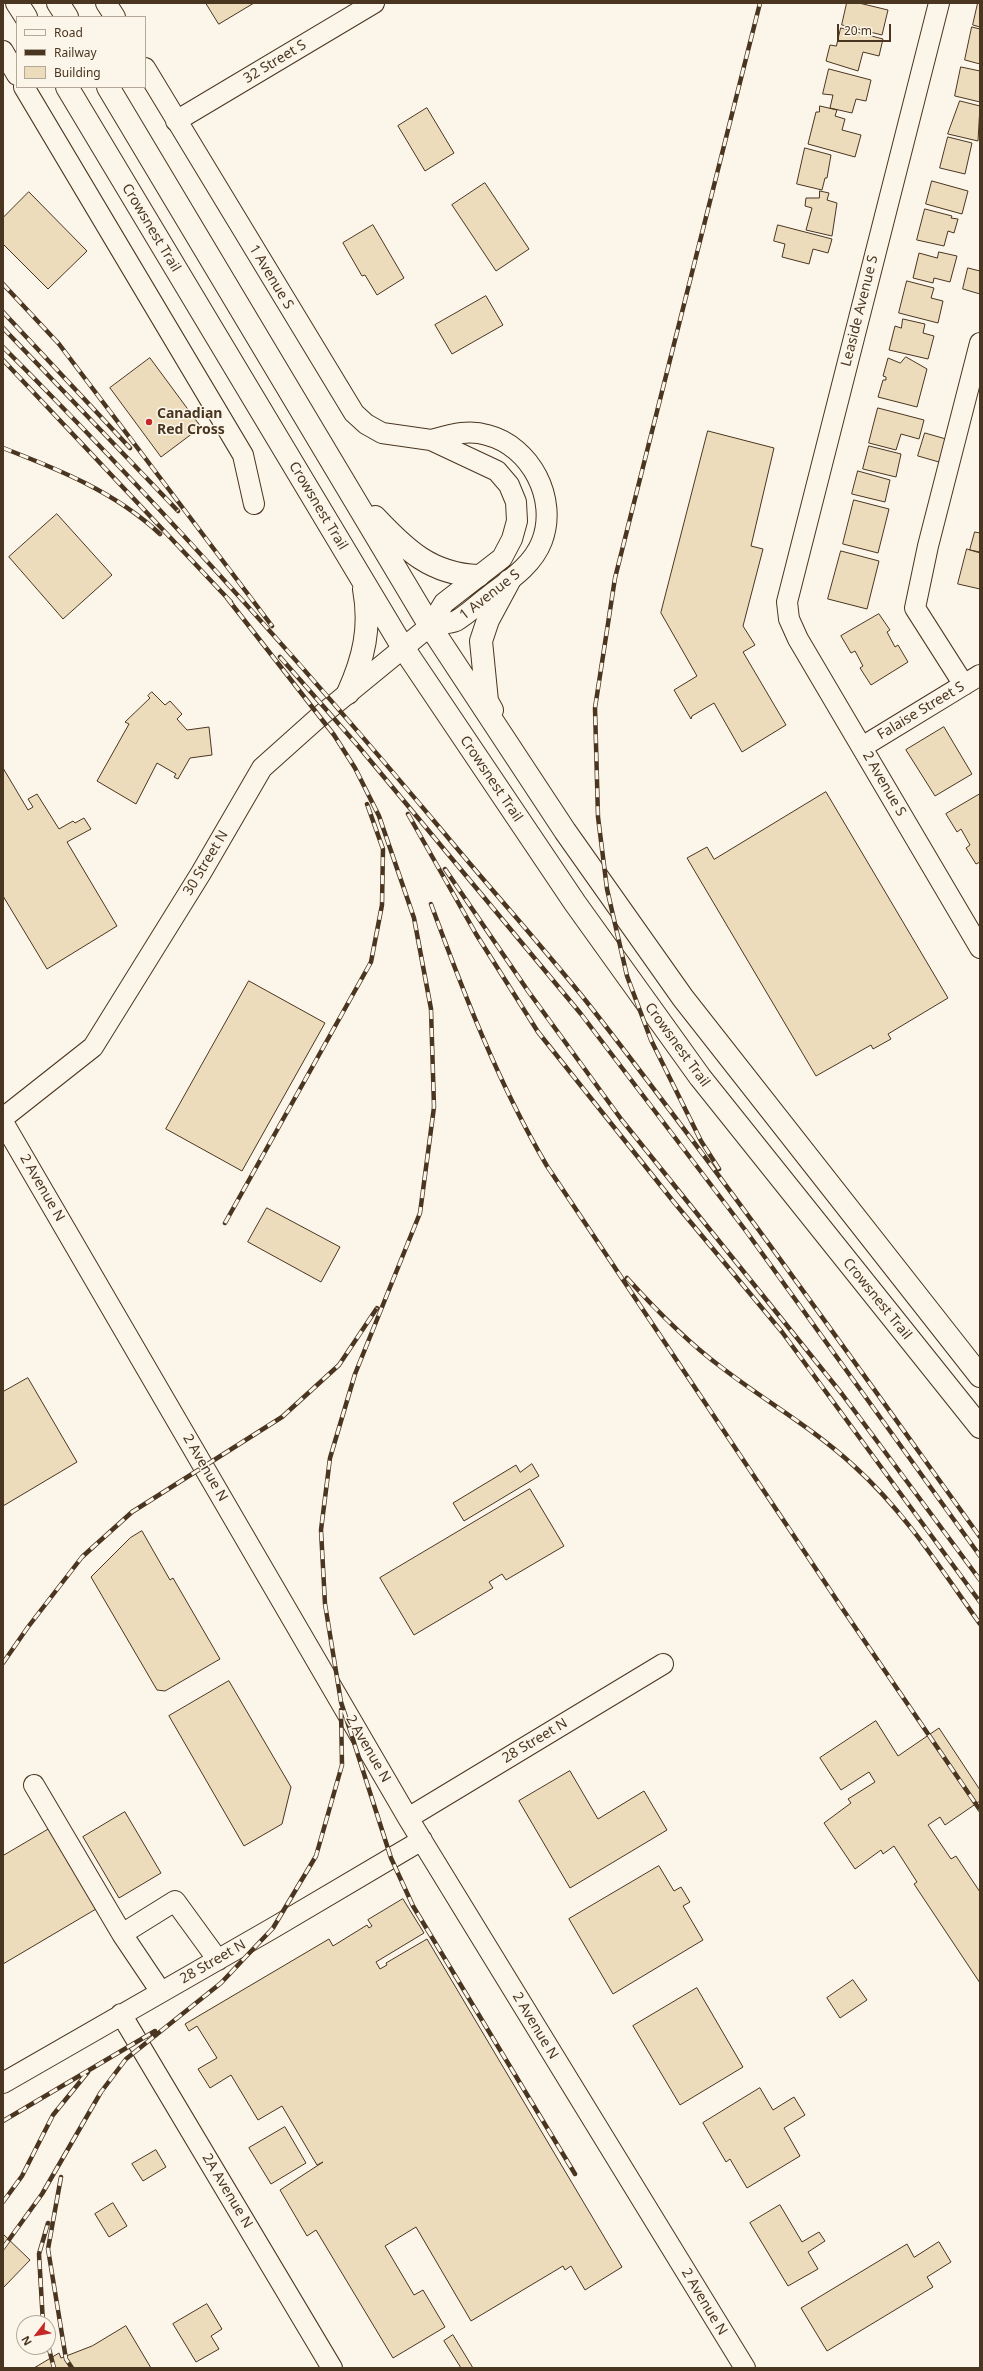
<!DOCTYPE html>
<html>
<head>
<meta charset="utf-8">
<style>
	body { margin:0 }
	#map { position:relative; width:983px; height:2371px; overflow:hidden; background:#fbf6e9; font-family:"Noto Sans",sans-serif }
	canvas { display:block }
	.frame { position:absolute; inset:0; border:4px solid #4a3520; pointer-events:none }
	.legend { position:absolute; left:16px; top:16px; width:130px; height:72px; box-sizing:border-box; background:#fbf6e9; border:1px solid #b4a999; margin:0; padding:5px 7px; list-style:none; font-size:12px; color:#4a3520 }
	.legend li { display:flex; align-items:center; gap:8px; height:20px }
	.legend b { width:20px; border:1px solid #b4a999 }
	.north { position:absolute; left:16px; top:2315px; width:40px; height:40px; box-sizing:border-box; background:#fbf6e9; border:1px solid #b4a999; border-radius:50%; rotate:239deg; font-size:11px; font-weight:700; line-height:16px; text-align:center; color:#4a3520 }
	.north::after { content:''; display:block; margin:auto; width:14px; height:18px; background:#c62828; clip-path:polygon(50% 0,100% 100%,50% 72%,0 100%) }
	.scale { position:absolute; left:837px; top:24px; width:54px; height:18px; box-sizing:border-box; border:2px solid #4a3520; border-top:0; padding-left:5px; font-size:12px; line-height:14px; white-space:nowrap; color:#4a3520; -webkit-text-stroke:3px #fbf6e9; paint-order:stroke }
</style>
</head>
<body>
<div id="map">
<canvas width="983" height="2371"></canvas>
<div class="frame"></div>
<ul class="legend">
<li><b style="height:5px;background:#fbf6e9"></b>Road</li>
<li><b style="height:5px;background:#4a3520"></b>Railway</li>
<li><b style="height:11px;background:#ecdcbc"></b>Building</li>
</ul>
<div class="north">N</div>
<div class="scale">20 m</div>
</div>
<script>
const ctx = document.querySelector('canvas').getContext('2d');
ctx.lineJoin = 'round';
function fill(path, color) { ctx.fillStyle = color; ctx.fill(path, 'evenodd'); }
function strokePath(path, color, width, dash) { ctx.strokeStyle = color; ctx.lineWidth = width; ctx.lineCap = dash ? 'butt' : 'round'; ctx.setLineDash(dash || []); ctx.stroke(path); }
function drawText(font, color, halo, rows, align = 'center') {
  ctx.font = font + ' "Noto Sans",sans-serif'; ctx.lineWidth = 3; ctx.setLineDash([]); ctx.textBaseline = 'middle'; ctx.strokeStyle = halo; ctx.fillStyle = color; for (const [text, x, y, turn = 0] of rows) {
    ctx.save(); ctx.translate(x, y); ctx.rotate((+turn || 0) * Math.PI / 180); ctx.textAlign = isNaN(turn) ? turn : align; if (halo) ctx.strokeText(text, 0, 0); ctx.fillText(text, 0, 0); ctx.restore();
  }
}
const building = new Path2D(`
	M206 3H254L219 24Z
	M847 3H859L888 10 882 35 842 25Z
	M978 3H980V27L973 25Z
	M972 27 980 29V64L965 60Z
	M841 28 883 39 879 56 863 52 858 71 826 61 830 45 836 46Z
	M961 67 980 71V102L955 96Z
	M829 69 871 80 866 101 856 99 852 113 830 108 833 95 823 94Z
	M960 101 980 106 978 141 948 134Z
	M820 106 837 110 835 116 845 119 842 130 861 135 855 157 808 144 816 112H819Z
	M427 108 454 153 425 171 398 126Z
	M948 137 972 143 965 174 940 168Z
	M805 148 831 155 827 178H825L822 190 797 184Z
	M932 181 968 191 962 214 926 204Z
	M485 183 529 249 496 271 452 205Z
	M820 191 829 193 827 200 837 203 832 236 806 230 812 208 805 206 806 198H819Z
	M29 192 87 251 48 289 3 244V218Z
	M925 209 952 216 951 218 958 219 954 233 948 231 944 246 917 240Z
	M373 225 404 278 377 295 365 275 362 276 343 243Z
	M778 225 832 239 828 253 813 249 809 264 782 257 785 244 774 241Z
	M939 252 957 256 950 282 934 278 933 283 913 278 919 253 937 258Z
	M968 268 980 271V294L963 289Z
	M907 281 934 288 931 298 943 301 938 323 899 313Z
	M486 296 503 325 452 354 435 325Z
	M903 319 925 324 923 333 934 336 928 359 889 350 895 326 901 328Z
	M906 357 927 369 917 407 878 397 883 380H886V377L883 376 888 358 900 363Z
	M150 358 201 427 161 457 110 388Z
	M878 408 924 420 919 439 901 434 896 450 869 443Z
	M708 431 774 448 751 546 763 549 743 626 755 645 743 652 786 725 742 752 714 703 692 716 691 719 674 690 697 676 661 613Z
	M925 433 946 439 939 462 918 456Z
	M869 446 901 454 896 477 863 469Z
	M858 471 890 480 885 502 852 494Z
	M854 500 889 509 878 553 843 544Z
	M57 514 112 575 63 619 9 557Z
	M975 532 980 533V552L970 550Z
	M967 549 980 553V589L958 584Z
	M841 551 879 561 867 609 828 599Z
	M879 614 890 630 887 632 895 647 898 645 908 662 871 685 860 668 863 666 855 651 851 653 841 636Z
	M152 692 165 705 170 701 182 714 177 719 187 730 209 727 212 755 190 758 178 779 174 777 176 774 157 763 136 804 97 781 129 724 125 722 150 698 148 696Z
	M944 727 972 774 935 796 906 750Z
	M3 768 28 810 33 807 28 799 37 794 59 829 73 821 75 823 84 818 91 829 67 842 117 926 47 969 3 896Z
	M826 792 948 998 888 1034 891 1039 873 1049 871 1045 816 1076 687 858 707 847 714 859Z
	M980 794V862L976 864 966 848 970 845 961 829 957 832 946 814Z
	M249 981 325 1023 242 1171 166 1129Z
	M267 1208 340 1247 321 1282 248 1242Z
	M28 1378 77 1462 3 1506V1392Z
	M532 1464 539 1476 464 1521 453 1503 516 1465 520 1472Z
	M530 1489 564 1546 506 1580 502 1574 489 1582 493 1588 414 1635 380 1578Z
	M142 1531 170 1580 173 1578 220 1659 165 1691 157 1690 91 1577 130 1538Z
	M229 1681 291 1787 282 1824 244 1846 169 1716Z
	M876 1721 898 1756 939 1728 980 1790V1801L945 1825 940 1817 928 1825 951 1859 956 1856 980 1892V1983L914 1884 917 1882 894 1846 883 1854 881 1850 855 1869 824 1823 851 1803 848 1799 875 1782 869 1772 841 1790 820 1758Z
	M570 1771 598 1819 644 1791 667 1830 570 1888 519 1801Z
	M125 1812 161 1873 119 1898 83 1837Z
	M49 1829 96 1909 3 1964V1856Z
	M659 1866 674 1891 681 1887 690 1902 683 1906 703 1940 613 1994 569 1919Z
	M403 1899 424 1933 376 1962 380 1969 387 1965 386 1963 427 1939 622 2267 585 2290 571 2266 565 2270 563 2266 471 2321 416 2227 385 2246 414 2295 423 2290 445 2327 393 2358 316 2230 307 2236 280 2190 323 2162 317 2165 282 2106 258 2120 231 2075 210 2088 198 2069 217 2058 197 2026 189 2031 185 2024 329 1939 333 1946 367 1925 369 1928 372 1926 368 1920Z
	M853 1980 867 2000 840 2018 827 1998Z
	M697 1988 743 2067 680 2105 633 2026Z
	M760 2088 773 2110 794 2097 805 2115 784 2128 800 2156 747 2188 730 2159 726 2162 703 2123Z
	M285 2127 306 2163 271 2184 249 2148Z
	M156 2150 166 2167 143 2181 132 2164Z
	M113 2203 127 2226 109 2237 95 2214Z
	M780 2205 802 2242 819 2232 825 2241 808 2252 818 2269 788 2286 750 2223Z
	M3 2234 30 2260 3 2288Z
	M939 2242 951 2262 927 2277 933 2287 827 2351 801 2308 907 2244 914 2257Z
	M207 2304 222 2329 211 2336 219 2349 196 2362 173 2324Z
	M126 2326 151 2368H34L59 2353 61 2358 92 2346Z
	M453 2335 473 2368H461L444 2341Z`);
const minor = new Path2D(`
	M106 3 115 17
	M939 3 787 602 789 619 798 639 980 948
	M3 51 17 75
	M24 87 243 455 254 504
	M176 121 374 3
	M430 626C437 624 449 624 456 621 468 614 479 603 490 595 510 580 533 565 542 541 558 499 531 446 487 435 468 429 450 435 431 440
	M964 685 915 608 928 546 980 343
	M862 747 980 675
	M3 1118 93 1047 201 873 262 768 319 717 430 626 444 603 502 558 512 539 517 521 516 502 509 485 497 471 431 440 382 433 366 424 354 413 145 68
	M3 1122 408 1818 745 2368
	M34 1785 122 1934 161 1992
	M408 1818 663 1664
	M122 1934 175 1901 218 1960
	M121 2014 332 2368
	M3 2083 273 1928 422 1840`);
const highway = new Path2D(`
	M17 3 26 17
	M58 3 67 17
	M67 87 402 646 575 903 700 1077 980 1427
	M108 87 430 626 565 831 683 998 980 1376
	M375 517C406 550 431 574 478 576
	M348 693C364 658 371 627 364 589
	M492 710 487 701 481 641 488 620 509 581`);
const rail = new Path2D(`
	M3 284 59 344 272 626
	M3 312 130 448
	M3 328 178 511
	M3 347C158 502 304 666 445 834 493 892 544 948 590 1006 725 1179 852 1359 980 1537
	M3 360 231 602
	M3 448C60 470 115 492 160 534
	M227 598 334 735 355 768 379 816 414 918 431 1009 434 1107 420 1213 355 1374 330 1458 321 1530 325 1604 341 1702 391 1858 413 1906 575 2174
	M280 657 359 747 581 1014 746 1231 980 1556
	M408 814 476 934 538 1032 673 1201 782 1332 980 1602
	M445 869 528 991 621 1119 842 1394 980 1580
	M431 904C464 994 498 1083 547 1166L844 1611 980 1810
	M719 1169 701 1141 651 1040 627 976 607 889 598 817 595 708 615 578 760 3
	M225 1223 371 962 382 905 383 849 367 804
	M627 1278C656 1310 686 1341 721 1367 765 1401 813 1428 854 1466 905 1512 941 1569 980 1624
	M3 1663 28 1627 82 1557 132 1512 282 1417 339 1365 377 1308
	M3 2121 155 2031
	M61 2177 48 2249 66 2359 72 2368
	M3 2202 22 2176 53 2115 88 2072
	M3 2248 42 2194 101 2092 126 2059 221 1983 273 1928 316 1856 342 1765 341 1710
	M43 2323 39 2254 48 2223
	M48 2345 54 2368`);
const markers = [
	[149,422,4,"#c62828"]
];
const streetNames = [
	["32 Street S",275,62,-31],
	["Crowsnest Trail",151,228,59],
	["1 Avenue S",271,277,59],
	["Leaside Avenue S",860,311,-76],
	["Crowsnest Trail",318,506,59],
	["1 Avenue S",490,595,-38],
	["Falaise Street S",921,711,-31],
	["Crowsnest Trail",491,779,56],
	["2 Avenue S",884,784,60],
	["30 Street N",206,863,-59],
	["Crowsnest Trail",677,1045,54],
	["2 Avenue N",42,1188,60],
	["Crowsnest Trail",877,1299,51],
	["2 Avenue N",205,1468,60],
	["28 Street N",535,1741,-31],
	["2 Avenue N",368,1749,60],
	["28 Street N",213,1962,-30],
	["2 Avenue N",535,2026,59],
	["2A Avenue N",227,2191,59],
	["2 Avenue N",704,2302,59]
];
const poiNames = [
	["Canadian",157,414],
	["Red Cross",157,430]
];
fill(building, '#ecdcbc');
strokePath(building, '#4a3520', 1);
strokePath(minor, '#4a3520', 22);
strokePath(highway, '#4a3520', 24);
strokePath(minor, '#fbf6e9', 20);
strokePath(highway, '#fbf6e9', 22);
strokePath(rail, '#4a3520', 4.5);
strokePath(rail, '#fbf6e9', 3, [9]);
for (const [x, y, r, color] of markers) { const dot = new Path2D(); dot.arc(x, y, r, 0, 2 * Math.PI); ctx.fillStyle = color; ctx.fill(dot); strokePath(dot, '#fbf6e9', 1.5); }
drawText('14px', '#4a3520', '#fbf6e9', streetNames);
drawText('bold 14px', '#4a3520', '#fbf6e9', poiNames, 'left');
</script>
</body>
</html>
